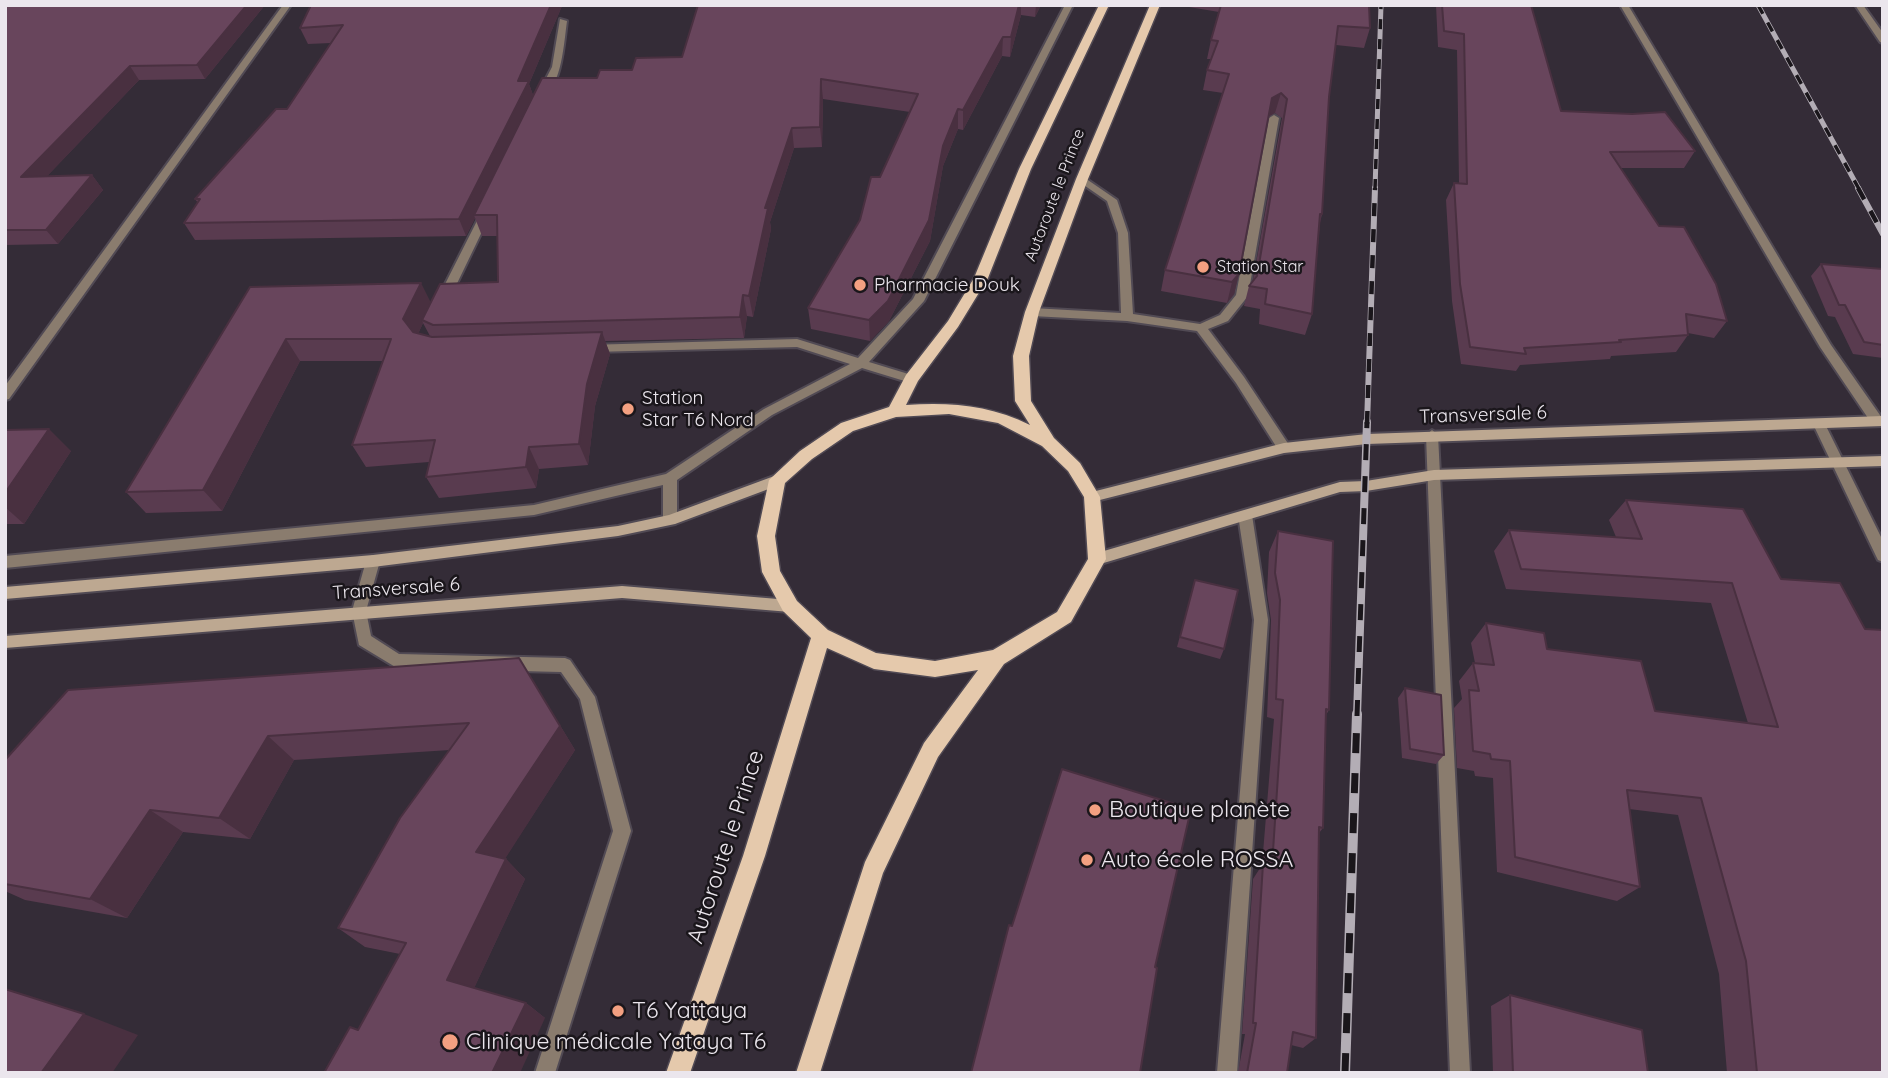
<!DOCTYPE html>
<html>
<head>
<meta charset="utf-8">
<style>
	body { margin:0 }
	#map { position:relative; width:1888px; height:1078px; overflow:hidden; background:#342c37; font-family:Quicksand,sans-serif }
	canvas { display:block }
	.frame { position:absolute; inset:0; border:7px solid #ebe6ed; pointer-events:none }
</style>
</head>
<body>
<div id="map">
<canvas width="1888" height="1078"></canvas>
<div class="frame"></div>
</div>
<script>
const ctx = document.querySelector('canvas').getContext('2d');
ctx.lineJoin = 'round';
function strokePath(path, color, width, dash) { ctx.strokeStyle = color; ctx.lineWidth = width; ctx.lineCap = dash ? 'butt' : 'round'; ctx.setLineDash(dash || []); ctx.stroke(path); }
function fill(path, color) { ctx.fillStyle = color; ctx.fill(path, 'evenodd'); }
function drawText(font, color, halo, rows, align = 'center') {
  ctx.font = font + ' Quicksand,sans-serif'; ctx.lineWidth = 5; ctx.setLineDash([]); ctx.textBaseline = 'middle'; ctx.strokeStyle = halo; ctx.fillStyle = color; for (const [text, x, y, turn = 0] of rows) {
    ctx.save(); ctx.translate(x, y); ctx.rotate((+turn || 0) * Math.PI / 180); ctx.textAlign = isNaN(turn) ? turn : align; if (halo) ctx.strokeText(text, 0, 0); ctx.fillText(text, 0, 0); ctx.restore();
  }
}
const service = new Path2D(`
	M1274 115 1279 118 1248 296 1228 321 1208 329 1244 377 1289 445 1291 448 1284 453 1279 451 1236 383 1197 331 1127 321 1032 316 1026 312 1032 308 1121 313 1118 233 1107 201 1078 181V177L1082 176 1117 200 1128 233 1133 314 1200 324 1220 315 1236 295 1269 118Z
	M1245 510 1252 515 1268 620 1237 1073H1217L1254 620 1238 515Z`);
const minor = new Path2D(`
	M283 5H291L9 399 5 400V386Z
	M1065 5H1073L924 301 869 362 915 376 917 379 915 382 911 383 862 368 772 415 677 480V520L675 524H665L663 520V485L534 515 5 568V556L534 505 666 474 764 409 850 364 797 347 591 352 587 351 585 348 587 345 797 339 858 358 913 299Z
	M1620 5H1628L1831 345 1882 418V424H1872L1820 347Z
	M1855 5H1863L1883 33V43L1880 42Z
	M560 19 567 21C564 42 562 85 543 97L538 94 552 67Z
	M486 210 491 213 450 298 448 301H440L438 298 481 213Z
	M1819 419 1825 424 1883 541V562L1878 560 1876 556 1813 424Z
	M1432 430 1438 435 1470 1073H1450L1426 435Z
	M373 555 378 557 380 561 366 611 371 636 399 654 565 658 570 660 595 697 631 831 555 1073H535L613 831 580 699 561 672 397 668 359 645 352 611 366 561 368 557Z`);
const secondary = new Path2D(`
	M1883 416V426L1367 444 1284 453 1092 502 1085 497 1092 492 1284 443 1367 434Z
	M1883 456V466L1434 480 1366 491 1340 492 1097 565 1092 563 1090 559 1092 555 1097 553 1340 482 1366 481 1434 470Z
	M777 475 784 480 782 484 675 524 618 536 373 567 5 599V587L373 555 618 526 669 515Z
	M622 586 790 600 795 602 797 606 795 610 790 612 622 598 5 648V636Z`);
const primary = new Path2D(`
	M1099 5H1109L1031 169 988 278 958 327 918 381 906 405C950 402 990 405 1030 425L1015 401 1013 356 1025 312 1076 179 1150 5H1160L1088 179 1039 312 1029 356 1031 401 1054 438 1080 463 1100 497 1106 559 1071 622 1004 664 938 757 883 873 820 1073H796L865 862 924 743 978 670 935 677 874 669 827 648 765 856 690 1073H666L743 856 811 638 783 611 762 572 757 536 769 480 800 451 841 423 889 407 906 375 948 321 974 278 1019 169ZM949 414 998 423 1042 446 1068 471 1084 497 1088 559 1057 612 993 650 935 661 876 653 828 630 797 601 780 571 775 536 785 483 812 459 853 431 896 417Z`);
const railFar3 = new Path2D(`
	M1758 5 1859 189
	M1375 189 1381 5`);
const railFar2 = new Path2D(`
	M1858 188 1883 234
	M1367 424 1375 188`);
const railFar1 = new Path2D(`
	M1357 716 1367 422`);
const rail = new Path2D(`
	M1345 1073 1357 714`);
const wall = new Path2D(`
	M5 5H265L205 79 139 80 47 176 92 175 103 190 58 244 5 245Z
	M311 5H581L562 6 529 84 533 95 597 78 632 70 682 57 698 5H1041L1035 17 1021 15 1010 57 1002 56 963 130 958 129 943 166 930 241 889 321 870 341 811 329 808 308 860 220 910 112 823 99 822 147 794 148 770 222 771 229 753 317 747 316 744 338 605 341 610 354 595 406 588 465 539 469 536 488 439 498 426 477 429 462 366 467 352 445 383 361H300L222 511 146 513 126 492 250 287 431 302 498 282V236H482L475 218 466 236 195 240 184 223 198 203 195 199 287 109 331 43 308 44 300 28ZM423 323 430 336 418 334Z
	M1177 5H1369L1370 28 1364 48 1336 45 1329 97 1322 214 1320 223 1312 314 1305 335 1259 324 1260 309 1244 306 1249 286 1253 280 1282 118 1275 113 1268 117 1239 274 1234 294 1227 303 1161 291 1165 270 1223 93 1203 90 1207 70 1211 59H1207L1211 40 1219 12Z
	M1436 5H1531L1561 111 1695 151 1684 168H1621L1659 226 1727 321 1714 338 1688 333V335L1676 352 1611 356 1610 359 1520 365 1516 371 1461 364 1452 301 1446 200 1454 183H1459L1457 50 1438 47Z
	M1821 264 1883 269V358L1853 354 1835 317 1828 316 1811 276Z
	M5 430 71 451 24 524H5Z
	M1626 500 1743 509 1883 1073H1727L1719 974 1678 815 1629 809 1640 887 1617 901 1497 872 1493 778 1475 776 1474 771 1457 768 1454 708 1462 699 1459 681 1473 663H1475L1471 643 1486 623 1547 649 1655 711 1748 723 1711 603 1506 589 1494 551 1509 530 1616 537 1609 520Z
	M1278 531 1329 710 1326 715 1323 828 1319 833 1316 1038 1303 1048 1291 1045 1287 1073H1238L1245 1034H1242L1253 879 1262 865 1274 719 1267 717 1271 620 1267 593 1269 552Z
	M1195 580 1224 649 1220 659 1177 647Z
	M519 658 575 750 505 858 525 879 474 988 526 1003 545 1018 358 1030 400 954 365 947 338 928 450 750 294 760 250 839 183 832 127 918 25 900 5 891V760Z
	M1405 688 1444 755 1436 764 1402 758 1398 698Z
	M1510 995 1648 1073H1493L1491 1006Z`);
const shadedWall = new Path2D(`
	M247 5H265L205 79 197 65Z
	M551 5 562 6 529 84 534 98 474 215 475 218 466 236 459 219Z
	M1019 5H1021V15L1010 57 1011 37Z
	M1036 5H1041L1035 17Z
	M1003 37 1002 56 963 130V110Z
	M130 66 139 80 33 191 21 177Z
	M821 79 823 99 822 147 820 127Z
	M1281 93 1275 113 1266 118 1272 98Z
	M958 109V129L943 166 930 241 889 321 870 341 869 320Z
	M792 128 794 148 770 222 771 229 753 317 749 296 765 208Z
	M92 175 103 190 58 244 46 230Z
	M1239 274 1234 294 1227 303 1232 282Z
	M421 283 432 305 422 320 423 323 415 341 403 319Z
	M743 295 747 316 744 338 740 317Z
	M602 332 610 354 595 406 588 465 579 444 587 384Z
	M286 339 300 361 222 511 203 490Z
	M49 429 71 451 24 524 5 507V493Z
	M529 447 539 469 536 488 526 467Z
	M519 658 575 750 496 873 476 852Z
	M268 736 294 760 250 839 219 818Z
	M150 810 183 832 127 918 90 899Z
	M506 859 525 879 470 997 447 980Z
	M526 1003 545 1018 520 1073H492Z
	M84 1014 138 1035 112 1073H41Z`);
const building = new Path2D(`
	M5 5H247L197 65 130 66 21 177 92 175 46 230H5Z
	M311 5H551L518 81H529L459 219 184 223 200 199H195L276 109H287L343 25 300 28Z
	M698 5H1019L1011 37H1003L963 110 958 109 943 146 929 220 888 301 869 320 808 308 860 220 871 177H880L918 94 821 79 820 127 792 128 765 208H768L749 296 743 295 740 317 433 325 422 320 440 284 498 282 497 215H474L542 78H597L600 70H632L636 58 682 57Z
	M1221 5H1369L1370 28 1338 26 1329 97 1322 214H1320L1312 314 1265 304 1267 289 1249 286 1257 276 1287 99 1281 93 1272 98 1239 274 1232 282 1165 270 1229 74 1207 70 1218 41 1211 40Z
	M1442 5H1531L1561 111 1632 114 1665 112 1695 151 1610 152 1659 226 1684 227 1716 284 1727 321 1686 314 1688 335 1619 340 1621 342 1524 348 1526 354 1470 347 1460 284 1454 183 1467 184 1464 34 1444 31Z
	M1821 264 1883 269V345L1864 342 1845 305H1839Z
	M421 283 403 319 413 332 432 337 602 332 587 384 579 444 529 447 526 467 426 477 435 440 352 445 391 339H286L203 490 126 492 250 287Z
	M49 429 5 493V430Z
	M1626 500 1743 509 1781 579 1840 583 1865 629 1883 630V1073H1757L1746 961 1701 798 1627 790 1640 887 1515 857 1510 761 1491 759 1490 754 1473 751 1469 690 1479 691 1473 663 1494 665 1486 623 1544 633 1547 649 1641 661 1655 711 1778 727 1732 583 1521 569 1509 530 1642 539Z
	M1278 531 1333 541 1329 710 1326 709 1323 828 1319 827 1316 1038 1293 1032 1287 1073H1247L1256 1023H1253L1263 864 1272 866 1283 700 1276 699 1280 600 1275 573Z
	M1195 580 1238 590 1224 649 1180 637Z
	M519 658 560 726 476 852 506 859 447 980 526 1003 492 1073H324L350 1027 358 1030 406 943 338 928 400 818 469 723 268 736 219 818 150 810 90 899 5 884V760L68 690Z
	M1405 688 1441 695 1444 755 1410 749Z
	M1062 769 1191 809 1155 967 1157 968 1140 1073H971L1009 925 1012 926Z
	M5 989 84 1014 41 1073H5Z
	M1510 995 1642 1030 1648 1073H1513Z`);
const markers = [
	[1203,267,7,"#f3a081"],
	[860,285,7,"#f3a081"],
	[628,409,7,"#f3a081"],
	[1095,810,7,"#f3a081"],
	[1087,860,7,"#f3a081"],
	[618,1011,7,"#f3a081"],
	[450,1042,9,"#f3a081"]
];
const farStreetnames = [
	["Autoroute le Prince",1055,195,-69]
];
const farPoinames = [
	["Station Star",1217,267]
];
const poiNames = [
	["Pharmacie Douk",874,285],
	["Station",642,398],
	["Star T6 Nord",642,420]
];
const streetNames = [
	["Transversale 6",1483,415,-2],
	["Transversale 6",396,589,-4]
];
const nearPoinames = [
	["Boutique planète",1109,810],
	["Auto école ROSSA",1101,860],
	["T6 Yattaya",632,1011],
	["Clinique médicale Yataya T6",466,1042]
];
const nearStreetnames = [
	["Autoroute le Prince",726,847,-72]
];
strokePath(service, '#514a54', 4);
strokePath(minor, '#514a54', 4);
strokePath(secondary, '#514a54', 4);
strokePath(primary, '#514a54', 3);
fill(service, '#8a7c6e');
fill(minor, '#8a7c6e');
fill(secondary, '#bda891');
fill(primary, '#e5c9ac');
strokePath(railFar3, '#b3adb5', 5);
strokePath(railFar2, '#b3adb5', 6);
strokePath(railFar1, '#b3adb5', 8);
strokePath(rail, '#b3adb5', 10);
strokePath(railFar3, '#1a161b', 3.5, [10]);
strokePath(railFar2, '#1a161b', 4.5, [13]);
strokePath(railFar1, '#1a161b', 5, [16]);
strokePath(rail, '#1a161b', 7, [20]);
fill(wall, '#593b4f');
fill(shadedWall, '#493040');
fill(building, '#68455c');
strokePath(building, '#493040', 2);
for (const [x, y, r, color] of markers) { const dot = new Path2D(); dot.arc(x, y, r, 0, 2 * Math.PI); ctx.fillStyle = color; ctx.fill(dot); strokePath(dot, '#1a161b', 2.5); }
drawText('16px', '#ebe6ed', '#1a161b', farStreetnames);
drawText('16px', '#ebe6ed', '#1a161b', farPoinames, 'left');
drawText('19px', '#ebe6ed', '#1a161b', poiNames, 'left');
drawText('19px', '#ebe6ed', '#1a161b', streetNames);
drawText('23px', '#ebe6ed', '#1a161b', nearPoinames, 'left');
drawText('23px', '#ebe6ed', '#1a161b', nearStreetnames);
</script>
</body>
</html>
